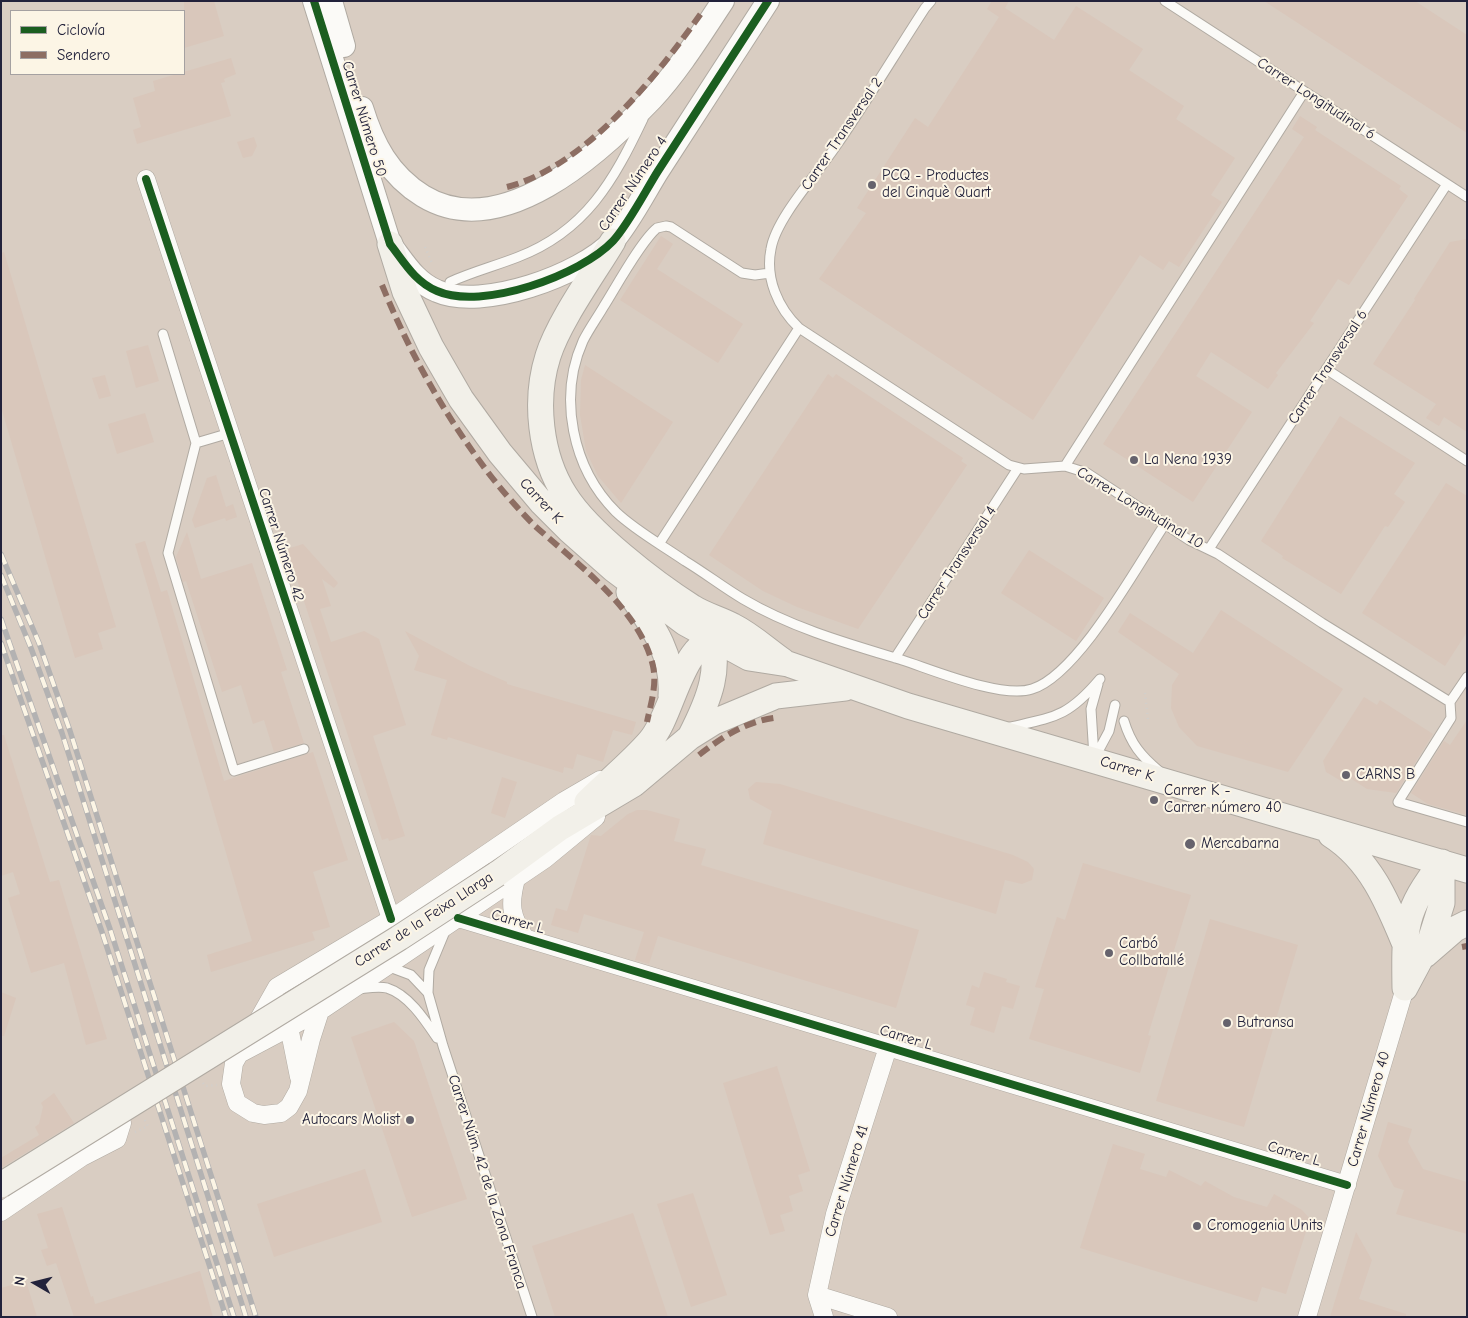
<!DOCTYPE html>
<html>
<head>
<meta charset="utf-8">
<style>
	body { margin:0 }
	#map { position:relative; width:1468px; height:1318px; overflow:hidden; background:#e4dcca; font-family:"Comic Neue",sans-serif }
	canvas { display:block }
	.frame { position:absolute; inset:0; border:2px solid #22223b; pointer-events:none }
	.legend { position:absolute; left:10px; top:10px; width:175px; height:65px; box-sizing:border-box; background:#fcf5e5; border:1px solid #a5a1a1; margin:0; padding:6px 9px; list-style:none; font-size:15px; color:#22223b }
	.legend li { display:flex; align-items:center; gap:10px; height:25px }
	.legend b { width:25px; border:1px solid #a5a1a1 }
	.north { position:absolute; left:10px; top:1258px; width:50px; height:50px; -webkit-text-stroke:4px #fcf5e5; paint-order:stroke; rotate:278deg; font-size:14px; font-weight:700; line-height:20px; text-align:center; color:#22223b }
	.north::after { content:''; display:block; margin:auto; width:18px; height:22px; background:#22223b; clip-path:polygon(50% 0,100% 100%,50% 72%,0 100%) }
</style>
</head>
<body>
<div id="map">
<canvas width="1468" height="1318"></canvas>
<div class="frame"></div>
<ul class="legend">
<li><b style="height:6px;background:#1b5e20"></b>Ciclovía</li>
<li><b style="height:6px;background:#8d6e63"></b>Sendero</li>
</ul>
<div class="north">N</div>
</div>
<script>
const ctx = document.querySelector('canvas').getContext('2d');
ctx.lineJoin = 'round';
function fill(path, color) { ctx.fillStyle = color; ctx.fill(path, 'evenodd'); }
function strokePath(path, color, width, dash) { ctx.strokeStyle = color; ctx.lineWidth = width; ctx.lineCap = dash ? 'butt' : 'round'; ctx.setLineDash(dash || []); ctx.stroke(path); }
function drawText(font, color, halo, rows, align = 'center') {
  ctx.font = font + ' "Comic Neue",sans-serif'; ctx.lineWidth = 4; ctx.setLineDash([]); ctx.textBaseline = 'middle'; ctx.strokeStyle = halo; ctx.fillStyle = color; for (const [text, x, y, turn = 0] of rows) {
    ctx.save(); ctx.translate(x, y); ctx.rotate((+turn || 0) * Math.PI / 180); ctx.textAlign = isNaN(turn) ? turn : align; if (halo) ctx.strokeText(text, 0, 0); ctx.fillText(text, 0, 0); ctx.restore();
  }
}
const industrial = new Path2D(`
	M1 1H1467V1317H1ZM11 11H184V74H11Z`);
const building = new Path2D(`
	M184 1H214L224 36 184 48Z
	M992 1H1009L1005 8 1054 40 1076 6 1143 49 1129 70 1184 106 1176 119 1235 158 1211 195 1222 202 1179 267 1169 261 1163 270 1140 255 1033 420 819 279 866 213 857 208 915 118 928 127 999 17 987 9Z
	M1264 1H1415L1467 35V133Z
	M231 58 236 74 224 79 225 82 221 83 231 116 137 144 133 130 141 127 133 98 155 91 153 81Z
	M1300 116 1317 127 1315 130 1401 186 1399 189 1408 196 1349 285 1338 279 1310 321 1314 323 1276 373 1278 375 1268 389 1211 352 1196 376 1252 412 1193 502 1103 444 1304 137 1292 129Z
	M254 137 257 146 252 156 243 158 237 142Z
	M661 236 673 244 657 269 743 324 718 363 620 300Z
	M1467 239V432L1444 417 1439 426 1426 418 1436 404 1373 364 1415 300 1414 299 1450 242Z
	M4 252 116 627 98 633 103 649 75 658 1 407V253Z
	M148 345 159 381 136 388 126 351Z
	M585 365 673 422 621 503 598 476 586 451 580 415 581 380Z
	M828 374 833 378 836 374 963 458 961 461 967 465 858 629 797 607 763 591 709 555Z
	M105 375 111 396 99 399 92 378Z
	M145 413 154 442 117 454 108 424Z
	M1340 416 1415 463 1394 494 1405 502 1388 527 1385 526 1341 594 1282 558 1283 556 1261 541Z
	M216 475 226 507 233 504 237 517 226 521 225 518 195 528 192 520 207 478Z
	M1446 483 1467 496V632L1445 666 1362 613Z
	M187 532 201 579 252 563 287 670 281 672 304 743 274 752 264 720 253 724 241 685 222 692 186 581 183 582 176 557Z
	M145 541 161 592 167 590 224 781 313 752 348 860 313 872 330 927 312 932 315 940 211 972 207 955 252 941 135 544Z
	M303 544 338 583 334 588 322 579 331 606 320 609 331 642 364 631 379 639 406 725 373 736 405 836 389 841 388 838 382 840 287 549Z
	M1029 550 1104 598 1076 641 1001 593Z
	M1221 610 1343 689 1288 772 1197 746 1179 727 1171 708 1172 685 1179 674 1118 632 1130 613 1193 653Z
	M405 631 470 666 507 682V684L636 722 632 735 613 730 603 762 577 754 573 769 564 767 563 773 448 737 447 740 431 735 447 680 414 670 419 656Z
	M1364 697 1377 705 1380 700 1433 734 1396 793 1367 789 1347 776 1343 782 1326 772 1323 761Z
	M1467 720V815L1428 804 1411 793 1444 741 1450 745Z
	M1 735H4L50 882 59 880 107 1039 86 1045 64 963 31 973 8 898 20 894 13 872 1 876Z
	M502 777 517 782 505 818 491 813Z
	M756 782 780 784 1013 855 1028 862 1034 869 1032 880 1022 884 1005 880 996 914 763 844 772 811 750 799 748 789Z
	M637 810H647L680 819 674 841 706 849 701 865 919 930 896 1008 658 936 649 964 635 960 644 932 584 914 578 933 551 925 556 908 567 911 591 835 601 836 628 814Z
	M1083 863 1191 895 1148 1035 1151 1036 1140 1073 1029 1039 1044 989 1035 987 1057 917 1065 920Z
	M1210 919 1298 945 1244 1127 1156 1101Z
	M984 972 1007 979 1006 982 1020 986 1013 1009 1002 1006 994 1033 970 1025 975 1008 966 1005 972 985 979 988Z
	M1 992 16 998 4 1036H1Z
	M394 1022 414 1041 467 1199 412 1217 351 1037Z
	M777 1066 810 1171 798 1175 803 1191 789 1196 793 1211 780 1215 785 1231 770 1235 723 1083Z
	M54 1093 74 1123 1 1168V1158L39 1135 35 1127 39 1124 43 1107 41 1103Z
	M1388 1122 1412 1129 1408 1142 1423 1169 1467 1182V1234L1396 1214 1404 1190 1394 1187 1378 1156Z
	M1113 1144 1145 1154 1140 1169 1166 1177 1169 1170 1201 1186 1205 1181 1234 1197 1267 1207 1274 1194 1302 1210 1310 1219 1286 1294 1262 1287 1257 1302 1080 1248Z
	M365 1169 382 1222 274 1257 257 1204Z
	M693 1193 727 1295 691 1307 657 1204Z
	M62 1207 91 1297 93 1296 95 1304 200 1271 213 1317H74L56 1263 47 1266 41 1250 48 1248 37 1214Z
	M633 1213 668 1317H555L532 1246Z
	M1356 1232 1372 1260 1359 1299 1406 1314V1317H1330Z
	M26 1281 37 1317H1V1288Z`);
const path = new Path2D(`
	M425 247 432 263
	M1145 693 1148 720
	M203 1083 205 1086 217 1085
	M135 1132 148 1126 144 1119`);
const service = new Path2D(`
	M931 1 925 8C895 54 867 101 836 146 818 173 776 218 771 249 765 278 778 308 799 328L1009 465 1024 469 1065 466 1087 473 1189 540 1218 554 1322 623 1450 702
	M1165 1 1467 197
	M770 273 755 275 742 273 671 227 666 226 657 228C641 241 616 287 604 306 597 318 589 329 583 341 558 397 572 468 616 512 636 531 662 545 685 561 705 573 724 588 743 599 792 628 849 644 902 660 933 670 1002 699 1032 689 1078 675 1137 566 1165 524
	M450 282C472 272 495 266 518 257 586 231 614 180 643 119
	M163 334 196 443
	M1326 369 1467 461
	M230 433 196 443 168 553 234 771 304 749
	M1065 466 1304 92
	M659 544 799 328
	M1209 549 1447 184
	M895 658 1018 468
	M1467 677 1450 702 1451 718 1398 802 1467 822
	M1124 721C1131 744 1141 756 1159 771
	M1006 728C1054 717 1067 718 1100 679
	M1094 757 1091 709 1098 684
	M1094 759 1109 731 1115 705
	M387 966 411 975 428 993 443 1046 532 1317
	M359 989C368 988 378 986 387 988 409 995 425 1020 437 1038
	M428 993 429 970 446 929`);
const minor = new Path2D(`
	M146 179 391 919
	M516 879C509 905 511 916 525 938
	M458 918 1347 1185
	M320 1011 311 1039 298 1091 289 1107 281 1113 264 1115 253 1113 237 1103 231 1084 234 1063 277 987 391 919 564 801 600 780
	M287 1017 299 1077
	M239 1054 320 1011 387 966 545 859 596 817
	M1 1212 82 1157 117 1139 122 1123 109 1117 88 1131 82 1157
	M817 1295 888 1317
	M824 1317 817 1295 835 1214 888 1047
	M1307 1317 1405 988`);
const tertiary = new Path2D(`
	M314 1 390 244C404 262 415 282 437 291 482 311 581 275 613 241 628 225 646 190 658 171 695 114 731 58 768 1
	M331 1 344 46
	M362 108C373 144 389 175 423 196 502 244 600 153 652 99 679 70 701 34 723 1`);
const secondary = new Path2D(`
	M613 241C594 273 559 321 548 356 534 400 540 456 565 495 588 532 654 583 692 607 704 615 720 619 733 626 751 635 766 649 783 661
	M390 244 405 292 431 347 461 399 500 453 542 503 570 531 613 569 685 623 749 658 788 664 908 706 1467 870
	M629 592C652 625 674 654 671 696
	M690 737C708 702 725 665 706 626
	M587 802C607 782 631 763 650 741 675 713 681 634 726 637
	M1331 835C1370 860 1387 901 1404 942
	M497 874 560 828 634 784 690 737 714 722 776 696 845 688
	M1425 955 1455 929 1467 923
	M1406 986 1430 941 1442 903V862
	M1405 988C1404 927 1404 911 1442 862`);
const rail = new Path2D(`
	M1 554 39 643 70 731 256 1317
	M1 575 31 648 62 733 246 1317
	M1 619 110 929 234 1317
	M1 643 102 932 226 1317`);
const secondaryBridge = new Path2D(`
	M1 1185 399 938 497 874`);
const quiet = new Path2D(`
	M507 187C586 166 657 76 702 12
	M382 285C410 354 445 416 490 475 504 493 519 510 535 526 576 563 640 609 653 666 657 685 651 703 647 722
	M699 755C722 737 745 722 774 718
	M1462 947 1467 946`);
const cycleway = new Path2D(`
	M314 1 390 244C404 262 415 282 437 291 482 311 581 275 613 241 628 225 646 190 658 171 695 114 731 58 768 1
	M146 179 391 919
	M458 918 1347 1185`);
const markers = [
	[872,185,5,"#66636d"],
	[1134,460,5,"#66636d"],
	[1346,775,5,"#66636d"],
	[1154,800,5,"#66636d"],
	[1190,844,6,"#66636d"],
	[1109,953,5,"#66636d"],
	[1227,1023,5,"#66636d"],
	[410,1120,5,"#66636d"],
	[1197,1226,5,"#66636d"]
];
const streetNames = [
	["Carrer Longitudinal 6",1316,99,33],
	["Carrer Número 50",364,119,73],
	["Carrer Transversal 2",842,134,-56],
	["Carrer Número 4",633,184,-56],
	["Carrer Transversal 6",1328,367,-57],
	["Carrer K",541,501,47],
	["Carrer Longitudinal 10",1140,508,31],
	["Carrer Número 42",281,545,72],
	["Carrer Transversal 4",957,563,-57],
	["Carrer K",1127,769,17],
	["Carrer de la Feixa Llarga",424,920,-33],
	["Carrer L",518,922,16],
	["Carrer L",906,1038,17],
	["Carrer Número 40",1369,1109,-74],
	["Carrer L",1294,1154,17],
	["Carrer Número 41",847,1181,-73],
	["Carrer Núm. 42 de la Zona Franca",487,1182,72]
];
const poiNames = [
	["PCQ - Productes",882,176],
	["del Cinquè Quart",882,193],
	["La Nena 1939",1144,460],
	["CARNS B",1356,775],
	["Carrer K -",1164,791],
	["Carrer número 40",1164,808],
	["Mercabarna",1201,844],
	["Carbó",1119,944],
	["Collbatallé",1119,961],
	["Butransa",1237,1023],
	["Autocars Molist",400,1120,"right"],
	["Cromogenia Units",1207,1226]
];
fill(industrial, '#d9cdc2');
fill(building, '#d9c7bb');
strokePath(service, '#b0aaa2', 11);
strokePath(minor, '#b0aaa2', 19);
strokePath(tertiary, '#b0aaa2', 24);
strokePath(secondary, '#b0aaa2', 27);
strokePath(path, '#d1cfcc', 2.5, [1, 4]);
strokePath(service, '#fbfaf7', 9);
strokePath(minor, '#fbfaf7', 18);
strokePath(tertiary, '#fbfaf7', 22);
strokePath(secondary, '#f2f0e9', 25);
strokePath(rail, '#b3b2b2', 5.5);
strokePath(rail, '#fcf5e5', 4, [11]);
strokePath(secondaryBridge, '#b0aaa2', 27, []);
strokePath(secondaryBridge, '#f2f0e9', 25);
strokePath(quiet, '#8d6e63', 6, [12, 6]);
strokePath(cycleway, '#1b5e20', 8);
for (const [x, y, r, color] of markers) { const dot = new Path2D(); dot.arc(x, y, r, 0, 2 * Math.PI); ctx.fillStyle = color; ctx.fill(dot); strokePath(dot, '#fcf5e5', 2); }
drawText('15px', '#22223b', '#fcf5e5', streetNames);
drawText('15px', '#22223b', '#fcf5e5', poiNames, 'left');
</script>
</body>
</html>
